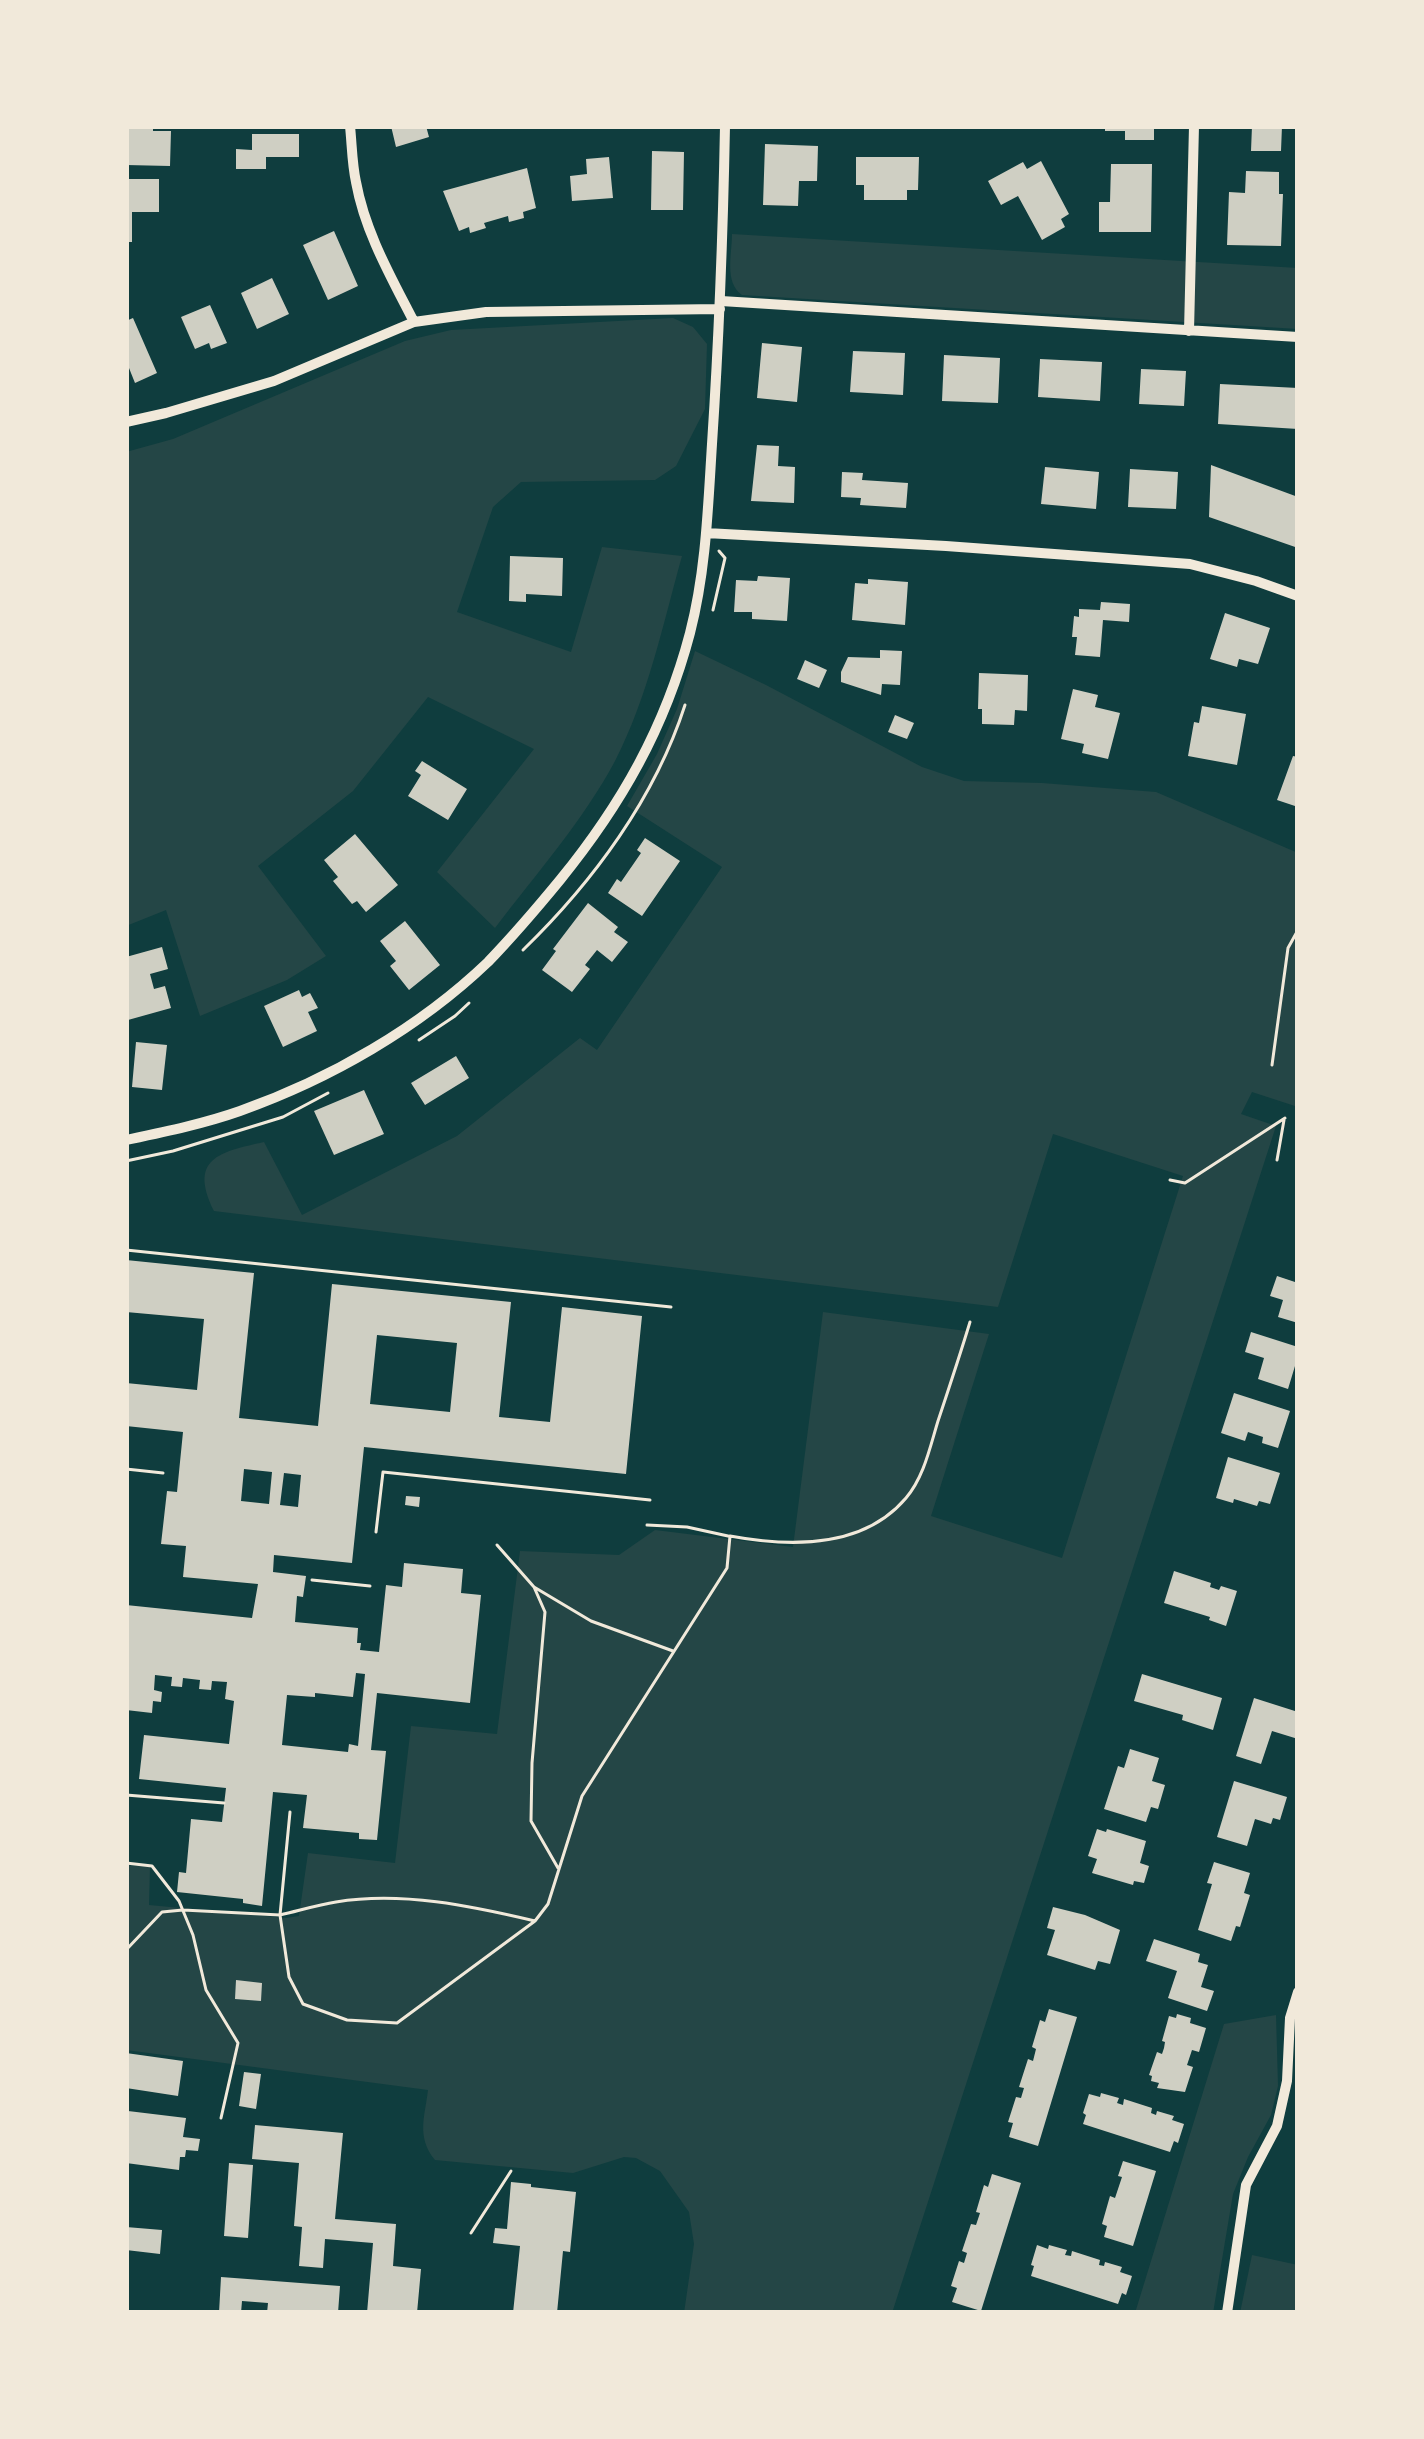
<!DOCTYPE html>
<html>
<head>
<meta charset="utf-8">
<style>
	body { margin:0 }
	#map { position:relative; width:1424px; height:2439px; overflow:hidden; background:#0f3d3e; font-family:"Nunito Sans",sans-serif }
	canvas { display:block }
	.frame { position:absolute; inset:0; border:129px solid #f1e9da; pointer-events:none }
</style>
</head>
<body>
<div id="map">
<canvas width="1424" height="2439"></canvas>
<div class="frame"></div>
</div>
<script>
const ctx = document.querySelector('canvas').getContext('2d');
ctx.lineJoin = 'round';
function fill(path, color) { ctx.fillStyle = color; ctx.fill(path, 'evenodd'); }
function strokePath(path, color, width, dash) { ctx.strokeStyle = color; ctx.lineWidth = width; ctx.lineCap = dash ? 'butt' : 'round'; ctx.setLineDash(dash || []); ctx.stroke(path); }
const green = new Path2D(`
	M732 234 1298 268V329L742 295C724 282 732 255 732 234Z
	M673 318 693 327 707 344 705 409 676 466 655 480 521 482 493 507 457 612 571 652 602 547 682 556C663 624 648 697 615 761 583 821 536 874 495 928L437 872 534 749 428 697 353 791 258 866 326 956 287 980 200 1016 166 910 126 926V452L173 439 405 341 451 330Z
	M695 651 766 685 922 767 964 781 1042 783 1156 792 1298 853V1107L1252 1092 1241 1114 1276 1126 892 2313H684L694 2244 689 2212 660 2171 636 2158 624 2157 573 2173 435 2160C416 2137 425 2116 428 2090L126 2050V1865L150 1867 149 1905 286 1918 299 1916 308 1853 395 1863 411 1726 497 1734 520 1551 619 1555 655 1530 793 1547 823 1312 989 1334 931 1516 1062 1558 1183 1176 1053 1134 998 1307 214 1211C188 1158 220 1152 264 1142L302 1215 457 1136 580 1038 597 1050 722 867 627 806 657 754 677 709Z
	M1276 2015 1278 2086 1271 2115 1248 2157 1233 2194 1213 2313H1135L1224 2024Z
	M1252 2255 1298 2265V2313H1240Z`);
const building = new Path2D(`
	M126 126H153V131H171L170 166 126 165Z
	M391 126H426L429 137 396 147Z
	M1105 126H1154V140H1125V131H1105Z
	M1252 126H1282L1281 151H1251Z
	M252 134H299V157H266V169H236V149L252 150Z
	M765 144 818 146 817 181H799L798 206 763 205Z
	M652 151 684 152 683 210H651Z
	M609 157 613 198 572 201 570 176 587 174 586 159Z
	M856 157H919L918 190H907V200H864V185H856Z
	M1041 161 1069 214 1061 219 1065 227 1042 240 1018 196 1001 205 988 181 1023 162 1027 169Z
	M1111 164H1152L1151 232H1099V202H1110Z
	M527 168 536 208 523 212 524 218 509 222 508 216 484 223 486 228 470 233 469 227 459 231 443 191Z
	M1246 171 1279 172V194H1283L1281 246 1227 245 1229 192 1245 193Z
	M126 179H159V212H132V242H126Z
	M334 231 358 286 328 300 303 245Z
	M272 278 289 314 257 329 241 293Z
	M210 305 227 343 211 349 209 343 195 349 181 317Z
	M133 318 157 373 135 383 129 368 126 369V321Z
	M762 343 802 347 797 402 757 398Z
	M853 351 905 353 903 395 850 392Z
	M944 355 1000 358 998 403 942 401Z
	M1040 359 1102 362 1100 401 1038 397Z
	M1141 369 1186 371 1184 406 1139 404Z
	M1220 384 1298 388V429L1218 424Z
	M757 445 779 446 778 466 795 467 794 503 751 501Z
	M1211 465 1298 497V548L1209 517Z
	M1045 467 1099 472 1096 509 1041 504Z
	M1130 469 1178 472 1176 509 1128 507Z
	M842 472 863 473 862 480 908 483 906 508 860 505 861 498 841 497Z
	M510 556 563 558 562 596 526 594V602L509 601Z
	M758 576 790 578 787 621 752 619V612H734L736 580 757 581Z
	M868 579 908 582 905 625 852 620 855 583 868 584Z
	M1101 602 1130 604 1129 622 1103 620 1100 657 1075 655 1077 637H1072L1074 616 1079 617V609L1100 610Z
	M1225 613 1270 628 1258 664 1239 659 1237 667 1210 659Z
	M880 650 902 651 900 685 882 684 881 695 841 682V672L848 657 880 658Z
	M805 660 827 670 819 688 797 679Z
	M979 673 1028 675 1027 711 1015 710 1014 725 982 724V709H978Z
	M1073 689 1098 695 1095 707 1120 713 1108 759 1082 753 1084 744 1061 739Z
	M1202 706 1246 714 1237 765 1188 756 1194 722 1199 723Z
	M895 715 914 723 907 739 888 732Z
	M1293 756 1298 757V807L1277 800Z
	M422 761 467 789 448 820 408 796 421 775 415 771Z
	M355 834 398 885 366 912 357 901 352 904 333 881 338 877 324 860Z
	M645 838 680 861 642 916 608 893 617 879 621 882 641 853 637 850Z
	M588 903 618 927 614 932 628 942 612 962 597 950 585 965 590 969 572 992 542 970 556 951 553 949Z
	M405 921 440 965 409 990 390 966 396 961 380 941Z
	M162 947 168 969 150 974 154 989 165 986 171 1008 128 1020 126 957Z
	M299 990 302 997 310 993 318 1008 308 1012 317 1031 283 1047 264 1006Z
	M136 1042 167 1045 162 1090 132 1087Z
	M456 1056 469 1078 425 1105 411 1083Z
	M364 1090 384 1134 334 1155 314 1111Z
	M126 1260 254 1273 239 1418 318 1426 332 1284 511 1302 499 1417 550 1422 562 1307 642 1316 626 1474 364 1447 352 1563 274 1555 273 1572 306 1576 303 1597 297 1596 295 1622 358 1628 357 1643H361L360 1650 379 1652 386 1585 402 1587 404 1563 463 1569 461 1593 481 1595 470 1703 377 1693 371 1750 386 1751 377 1840 359 1839V1833L303 1828 307 1795 273 1792 262 1906 243 1903V1899L177 1892 179 1872 186 1873 191 1819 222 1822 226 1788 139 1779 144 1735 229 1744 234 1701 225 1699 227 1682 212 1681 211 1690 199 1689 200 1680 183 1678 182 1687 171 1686 172 1677 155 1675 154 1690 162 1692 161 1702 153 1701 152 1713 126 1710V1605L252 1618 258 1584 183 1577 186 1546 161 1544 167 1491 177 1492 183 1432 126 1426V1383L197 1390 204 1319 126 1312ZM377 1335 457 1343 450 1412 370 1404ZM244 1469 272 1472 269 1504 241 1501ZM284 1473 301 1475 298 1507 280 1505ZM356 1673 365 1674 358 1746 349 1744 348 1752 282 1745 287 1695 315 1697V1693L353 1697Z
	M1277 1276 1298 1283V1323L1278 1317 1283 1300 1270 1296Z
	M1251 1332 1298 1347V1366H1295L1288 1389 1258 1379 1264 1358 1245 1352Z
	M1234 1393 1290 1411 1278 1448 1262 1443 1263 1437 1248 1432 1245 1441 1221 1433Z
	M1228 1457 1280 1473 1270 1504 1259 1501 1257 1506 1234 1499 1233 1503 1216 1498Z
	M406 1496 420 1497 419 1507 405 1505Z
	M1174 1571 1211 1583 1210 1587 1219 1590 1221 1586 1237 1591 1226 1626 1209 1620 1210 1617 1164 1603Z
	M1142 1674 1222 1698 1213 1730 1182 1720 1183 1715 1134 1701Z
	M1254 1698 1298 1712V1739L1272 1731 1261 1764 1236 1756Z
	M1130 1749 1159 1758 1152 1781 1165 1785 1158 1809 1151 1807 1146 1822 1104 1809 1118 1766 1124 1768Z
	M1234 1781 1287 1797 1280 1820 1273 1818 1271 1824 1255 1819 1247 1846 1217 1837Z
	M1097 1829 1106 1832 1107 1829 1146 1841 1140 1863 1149 1866 1144 1883 1134 1881 1133 1885 1092 1873 1097 1859 1088 1856Z
	M1214 1862 1250 1873 1244 1893 1250 1895 1240 1927 1236 1926 1231 1941 1198 1930 1212 1884 1207 1883Z
	M1053 1907 1085 1915 1120 1930 1110 1964 1098 1961 1095 1970 1047 1955 1055 1930 1047 1928Z
	M1154 1939 1200 1954 1198 1962 1208 1965 1201 1987 1214 1991 1207 2011 1168 1998 1177 1971 1146 1961Z
	M236 1980 262 1983 261 2001 235 1999Z
	M1049 2009 1077 2017 1038 2146 1009 2137 1013 2123 1008 2122 1016 2097 1021 2098 1024 2088 1019 2087 1028 2059 1033 2061 1036 2049 1032 2047 1040 2020 1045 2022Z
	M1177 2014 1191 2018 1190 2023 1206 2028 1199 2052 1192 2050 1187 2065 1193 2067 1185 2092 1157 2088 1159 2083 1151 2081 1152 2076 1149 2075 1157 2052 1162 2054 1164 2048 1165 2042 1162 2041 1169 2016 1176 2018Z
	M126 2053 183 2061 178 2096 126 2088Z
	M244 2072 261 2074 256 2109 239 2106Z
	M1101 2093 1119 2098 1117 2103 1123 2105 1124 2099 1152 2108 1151 2113 1156 2115 1157 2111 1174 2116 1172 2120 1184 2124 1178 2143 1174 2141 1170 2152 1083 2124 1086 2115 1083 2113 1089 2094 1100 2097Z
	M128 2111 186 2118 183 2137 200 2139 198 2151 186 2150 185 2157H180L179 2170 126 2163Z
	M255 2125 343 2133 335 2219 396 2224 393 2266 421 2269 417 2313H367L373 2243 325 2239 323 2268 299 2266 302 2227 294 2226 299 2163 252 2159Z
	M1123 2161 1156 2171 1133 2246 1104 2237 1107 2226 1102 2224 1110 2196 1115 2198 1122 2177 1118 2176Z
	M229 2163 253 2165 248 2238 224 2236Z
	M992 2174 1021 2183 981 2311 952 2302 957 2288 951 2286 959 2261 964 2263 967 2253 962 2251 971 2224 976 2225 980 2213 976 2212 984 2185 988 2187Z
	M511 2182 531 2184V2187L576 2192 570 2252 563 2251 557 2313H513L520 2246 493 2243 495 2228 507 2229Z
	M126 2227 162 2230 160 2254 126 2250Z
	M1037 2245 1048 2249 1049 2245 1067 2250 1065 2255 1071 2256 1072 2251 1100 2260 1099 2265 1104 2266 1105 2262 1122 2267 1120 2272 1132 2276 1126 2295 1122 2293 1118 2304 1031 2276 1034 2266 1031 2265Z
	M221 2277 340 2286 338 2313H267L268 2303 242 2301 241 2313H219Z`);
const path = new Path2D(`
	M713 610 725 558 719 551
	M523 950C593 882 655 798 685 705
	M419 1040 455 1016 469 1003
	M1272 1065 1288 948 1298 930
	M1277 1160 1284 1120
	M126 1161 173 1151 283 1117 328 1093
	M1170 1180 1185 1183 1285 1118
	M126 1250 671 1307
	M126 1469 163 1473
	M647 1525 687 1527 728 1536
	M376 1532 383 1472 650 1500
	M497 1545 534 1587 591 1621 673 1651
	M312 1580 370 1586
	M534 1587 545 1612 532 1763 531 1821 558 1868
	M126 1795 224 1803
	M126 1863 152 1866 179 1901 193 1935 206 1990 238 2043 221 2118
	M535 1921C472 1906 401 1891 336 1902 317 1905 298 1911 280 1915L289 1977 303 2004 347 2020 397 2023 535 1921 548 1904 582 1796 727 1568 730 1536C789 1547 863 1549 906 1498 924 1477 930 1447 938 1421 949 1388 960 1355 970 1322
	M126 1950 162 1912 183 1910 280 1915 290 1812
	M471 2233 511 2171`);
const minor = new Path2D(`
	M350 126C352 145 352 164 356 182 365 232 391 277 414 322
	M721 301 1298 337
	M1189 331 1194 126
	M126 422 166 413 274 381 414 322 486 312 720 309
	M706 533 946 546 1190 564 1256 581 1298 596
	M126 1140C164 1132 203 1124 240 1111 330 1079 419 1028 488 962 513 936 537 908 560 880 621 805 665 728 690 633 706 571 708 507 712 444 719 338 723 232 725 126
	M1227 2313 1246 2185 1277 2126 1287 2081 1290 2018 1298 1992`);
fill(green, '#244646');
fill(building, '#cfcfc3');
strokePath(path, '#f1e9da', 3);
strokePath(minor, '#f1e9da', 10);
</script>
</body>
</html>
